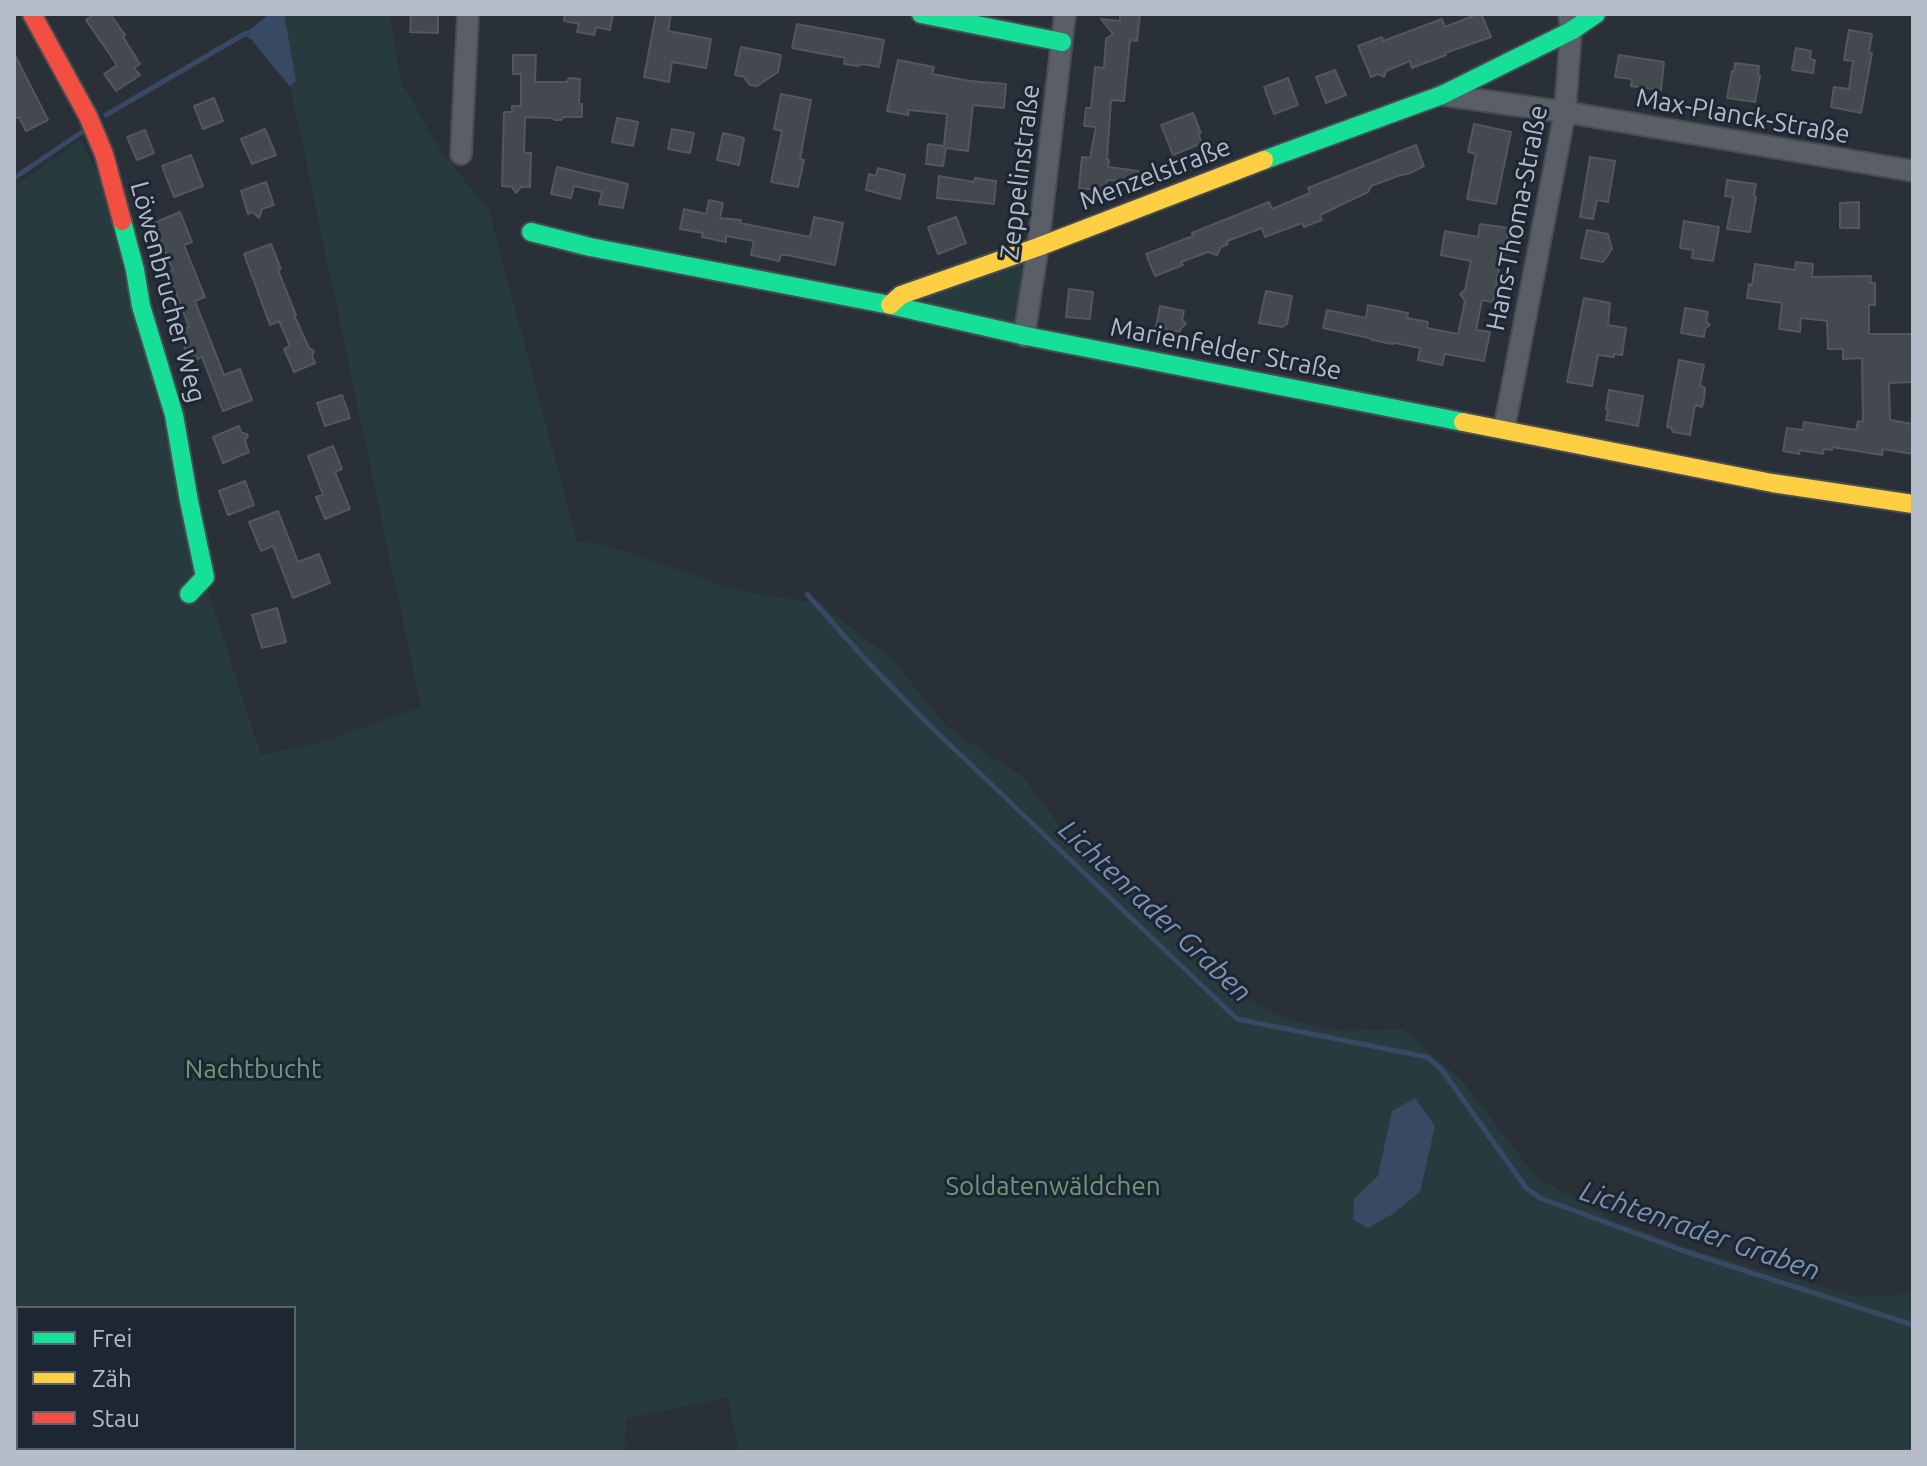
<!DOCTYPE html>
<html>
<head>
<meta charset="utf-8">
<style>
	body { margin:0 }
	#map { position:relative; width:1927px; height:1466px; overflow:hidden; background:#2a3038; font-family:Ubuntu,sans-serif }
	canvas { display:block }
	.frame { position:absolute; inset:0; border:16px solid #b4bcc9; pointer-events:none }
	.legend { position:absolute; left:16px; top:1306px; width:280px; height:144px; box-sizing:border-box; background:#1d2633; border:2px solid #59626f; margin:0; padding:10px 14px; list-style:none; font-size:24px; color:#b4bcc9 }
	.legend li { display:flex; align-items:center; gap:16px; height:40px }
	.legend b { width:40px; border:2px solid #59626f }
</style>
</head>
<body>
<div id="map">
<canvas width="1927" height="1466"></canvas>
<div class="frame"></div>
<ul class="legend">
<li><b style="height:10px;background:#16e098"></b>Frei</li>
<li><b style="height:10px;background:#ffcf43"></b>Zäh</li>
<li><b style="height:10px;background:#f24e42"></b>Stau</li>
</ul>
</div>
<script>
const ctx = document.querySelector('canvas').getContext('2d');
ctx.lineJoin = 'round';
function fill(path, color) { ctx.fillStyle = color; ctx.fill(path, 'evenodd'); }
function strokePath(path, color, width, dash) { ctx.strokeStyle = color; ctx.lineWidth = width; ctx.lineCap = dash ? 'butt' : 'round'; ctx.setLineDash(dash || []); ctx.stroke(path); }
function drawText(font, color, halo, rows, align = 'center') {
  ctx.font = font + ' Ubuntu,sans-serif'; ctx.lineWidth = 6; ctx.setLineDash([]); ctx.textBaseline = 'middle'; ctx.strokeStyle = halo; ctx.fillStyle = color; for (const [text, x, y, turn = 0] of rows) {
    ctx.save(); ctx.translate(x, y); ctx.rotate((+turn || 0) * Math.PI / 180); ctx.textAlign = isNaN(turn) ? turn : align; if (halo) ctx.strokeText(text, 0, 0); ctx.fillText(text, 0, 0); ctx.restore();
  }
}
const green = new Path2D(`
	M275 14H389L402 84 441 151 489 211 577 542 597 543 627 552 735 590 821 604 894 661 947 727 1023 777 1093 870 1134 893 1171 922 1235 993 1288 1020 1344 1031 1402 1029 1461 1079 1536 1177 1613 1220 1697 1251 1858 1297 1894 1296 1913 1290V1452H739L728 1397 626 1419 624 1452H14V186L81 140 99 177 202 573 261 755 321 742 421 707ZM18 1308H294V1448H18Z
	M1016 262 1026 272 1017 327 928 308 925 292Z`);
const water = new Path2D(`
	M269 14H284L296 80 290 87 246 33Z
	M1415 1098 1435 1126 1420 1192 1393 1214 1368 1228 1353 1219 1354 1199 1378 1176 1392 1111Z`);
const stream = new Path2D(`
	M106 115 246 33 250 36
	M14 178 82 132
	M807 594 864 658 923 719 1237 1019 1427 1057 1442 1070 1526 1188 1540 1198 1681 1250 1913 1325`);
const building = new Path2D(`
	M94 14H110L125 35 123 37 140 64 134 68 140 75 116 91 104 74 117 65 86 20Z
	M411 14H438V33L410 32Z
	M565 14H613L610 30 596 27 594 35 577 32 579 24 564 21Z
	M656 14H671L668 31 711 39 706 68 672 62 669 82 644 77Z
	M1120 14H1140L1137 41 1130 40 1124 101 1111 100 1107 159 1109 160 1108 167 1138 171 1137 182 1107 180 1105 191 1079 188 1082 157 1090 158 1096 127 1084 126 1086 108H1091L1095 67 1104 68 1106 39 1113 34 1101 19 1120 21Z
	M1478 14H1481L1491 37 1445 53 1446 55 1412 68 1410 61 1386 71 1384 77 1378 74 1371 77 1358 46 1382 37 1383 41 1442 19 1445 27Z
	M797 24 884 40 879 67 862 64 858 66 844 64 845 58 792 48Z
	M1849 30 1872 34 1869 52 1872 53 1861 113 1831 107 1834 87 1849 89 1853 61 1844 60Z
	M741 47 781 55 778 72 757 86 750 85 744 77 735 75Z
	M1796 48 1811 51 1810 59 1815 60 1813 73 1792 70Z
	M14 53 48 120 26 131 19 117 14 119Z
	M513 55H536L535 82H567L569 78 580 79 579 104H582V117H564L561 120H555L552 118 525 117 524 153H531L530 187H521L516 193 512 187 502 186 504 112H512V106H521V74H513Z
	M1619 55 1664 62 1661 90 1631 86 1632 79 1615 77Z
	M898 60 934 67 932 74 970 81 1006 84 1004 108 973 105 968 151 946 148 943 166 926 164 928 144 944 146 947 114 909 110 908 115 887 111Z
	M1735 63 1759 66 1758 75 1760 76 1755 102 1727 98 1732 71 1734 72Z
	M1335 70 1346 95 1326 103 1316 77Z
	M1288 78 1298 105 1274 114 1264 87Z
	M781 94 811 100 800 159 804 160 798 187 771 182 782 131 774 129Z
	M214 98 223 121 203 129 194 106Z
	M1193 113 1201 133 1198 134 1202 143 1173 155 1161 125Z
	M617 118 638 122 633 146 612 142Z
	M1474 124 1511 132 1496 204 1467 199 1476 154 1468 152Z
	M265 129 276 155 252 164 241 139Z
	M672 129 694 133 690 153 668 149Z
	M145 130 154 153 137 160 127 137Z
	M723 133 744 138 739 165 717 160Z
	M1416 145 1424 166 1410 173 1398 176 1371 186 1368 192 1320 215 1322 220 1304 227 1302 223 1265 237 1262 228 1227 241 1228 244 1221 247 1217 255 1208 252 1181 262 1183 265 1155 276 1146 254 1193 236 1192 233 1269 202 1272 209 1310 193 1308 188Z
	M191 155 203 186 174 197 162 166Z
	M1590 157 1615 161 1608 202 1597 200 1593 219 1580 217Z
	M557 167 628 184 623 208 599 204 602 192 574 186 571 198 551 194Z
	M878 168 905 175 900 199 866 190 869 174 876 176Z
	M939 176 974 182 975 178 996 181 994 204 937 198Z
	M1727 180 1756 184 1754 195 1756 197 1750 232 1727 229 1733 197 1725 196Z
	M266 182 274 205 262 209 259 218 253 212 248 214 241 191Z
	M709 200 723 203 720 218 741 220 740 223 810 237 814 217 843 223 835 265 787 255H781L779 261 751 255 754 241 726 236V242L702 237 703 233 680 229 684 209 706 214Z
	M1859 202V228H1840V203Z
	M180 212 192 242 184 245 205 297 195 301 224 375 240 369 252 400 223 411 202 357 190 362 178 331 189 327 168 272 173 271 154 223Z
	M956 217 966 243 938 254 928 227Z
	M1684 221 1719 227 1713 261 1692 258 1693 250 1680 248Z
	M1480 224 1509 228 1504 258H1501L1493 302 1482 300 1476 330 1490 332 1484 361 1445 354 1442 365 1418 360 1420 348 1395 343 1392 344 1372 340 1369 338 1323 328 1327 310 1366 318 1368 305 1408 313 1407 318 1428 322 1427 328 1458 334 1465 301 1460 294 1465 290 1471 261 1441 255 1445 231 1478 237Z
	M1587 230 1608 234 1612 249 1603 262 1581 258Z
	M271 244 281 269 278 270 296 315H294L309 348 314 351 312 355 315 363 294 372 284 349 290 346 279 321 270 325 244 254Z
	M1796 262 1813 264 1812 277 1871 276 1870 283H1875V305H1869V334H1912V382L1889 383 1890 420 1913 424V454L1883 449 1882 455 1832 447V450L1824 449 1823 454 1800 450 1799 454 1783 451 1787 428 1803 430 1804 422 1856 430 1858 421 1863 422 1862 358 1843 359V349H1828L1827 321 1801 318 1800 332 1779 329 1782 303 1747 298 1749 284 1752 285 1755 264 1795 270Z
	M1069 289 1093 292 1090 319 1066 317Z
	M1266 291 1292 296 1287 324 1282 327 1259 323Z
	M1584 298 1610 303 1608 325 1626 328 1622 355 1614 354V357L1598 355 1592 386 1567 382Z
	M1160 306 1184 311 1182 319 1186 324 1181 328 1180 332 1175 331 1170 335 1167 329 1156 327Z
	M1685 308 1708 312 1706 321 1710 325 1705 329 1704 337 1681 333Z
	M1679 360 1704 365 1700 385 1705 388 1704 399 1702 407 1695 405 1690 435 1673 432 1671 428 1667 427Z
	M1609 390 1643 396 1638 426 1606 420 1608 410 1606 409Z
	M342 395 350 418 325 426 317 403Z
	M239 426 241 432 248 435 245 441 249 452 223 463 213 437Z
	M333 446 342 469 335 472 350 509 325 519 316 497 323 495 308 456Z
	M245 481 254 505 228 515 219 491Z
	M278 511 298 562 319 554 330 583 293 598 273 546 261 551 249 522Z
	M277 608 286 642 262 648 252 615Z`);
const street = new Path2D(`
	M1443 95 1565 112 1913 171
	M461 154 468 14
	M1024 336 1038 247 1065 14
	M1504 429 1565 112 1571 31 1569 14`);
const fast = new Path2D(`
	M921 14 1062 42
	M1264 160 1442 95 1571 31 1596 14
	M122 221 135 270 141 306 174 415 189 501 205 577 189 594
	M531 232 590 247 890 305 1026 336 1463 422`);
const slow = new Path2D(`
	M890 305 901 295 1038 247 1264 160
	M1463 422 1772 483 1913 504`);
const jam = new Path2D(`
	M32 14 88 116 104 154 122 221`);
const streetNames = [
	["Max-Planck-Straße",1743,116,10],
	["Zeppelinstraße",1020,172,-83],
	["Menzelstraße",1155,174,-21],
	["Hans-Thoma-Straße",1517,218,-79],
	["Löwenbrucher Weg",168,292,75],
	["Marienfelder Straße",1226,349,11]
];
const parkNames = [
	["Nachtbucht",253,1069],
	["Soldatenwäldchen",1053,1186]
];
const waterNames = [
	["Lichtenrader Graben",1155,911,43],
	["Lichtenrader Graben",1700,1231,19]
];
fill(green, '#273a3e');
fill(water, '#384963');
strokePath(stream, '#384963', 5);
fill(building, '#444950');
strokePath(building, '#52575f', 2);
strokePath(street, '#484c53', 24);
strokePath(fast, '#484c53', 22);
strokePath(slow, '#484c53', 22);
strokePath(jam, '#484c53', 22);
strokePath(street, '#5a5e66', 20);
strokePath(fast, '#16e098', 18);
strokePath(slow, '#ffcf43', 18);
strokePath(jam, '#f24e42', 18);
drawText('26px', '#b4bcc9', '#1d2633', streetNames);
drawText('26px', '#6b9a76', '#1d2633', parkNames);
drawText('italic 28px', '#7c92b1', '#1d2633', waterNames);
</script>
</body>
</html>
